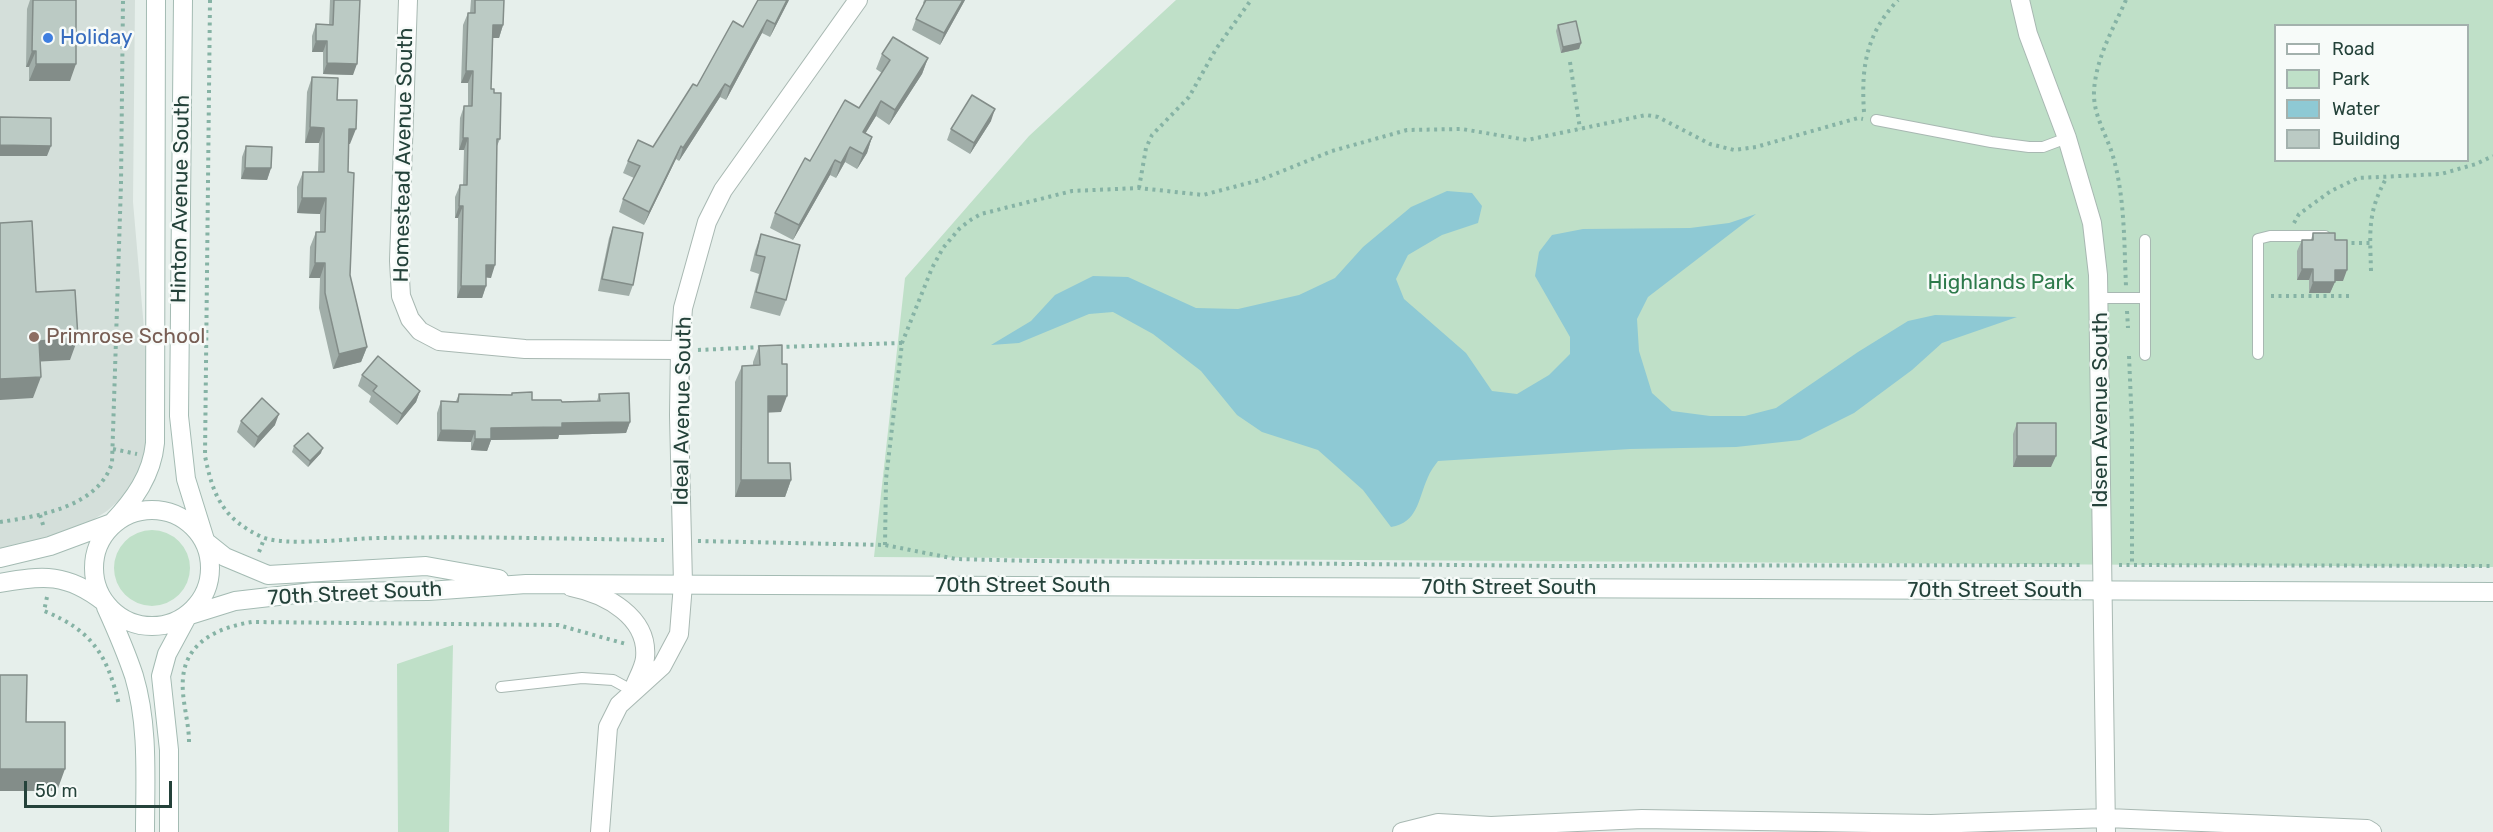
<!DOCTYPE html>
<html>
<head>
<meta charset="utf-8">
<style>
	body { margin:0 }
	#map { position:relative; width:2493px; height:832px; overflow:hidden; background:#e6efeb; font-family:Rubik,sans-serif }
	canvas { display:block }
	.legend { position:absolute; left:2274px; top:24px; width:195px; height:138px; box-sizing:border-box; background:#f7fbf9; border:2px solid #a3b1ad; margin:0; padding:8px 10px; list-style:none; font-size:18px; color:#24423a }
	.legend li { display:flex; align-items:center; gap:12px; height:30px }
	.legend b { width:30px; border:2px solid #a3b1ad }
	.scale { position:absolute; left:24px; top:781px; width:148px; height:27px; box-sizing:border-box; border:3px solid #24423a; border-top:0; padding-left:8px; font-size:18px; line-height:21px; white-space:nowrap; color:#24423a; -webkit-text-stroke:4px #f7fbf9; paint-order:stroke }
</style>
</head>
<body>
<div id="map">
<canvas width="2493" height="832"></canvas>
<ul class="legend">
<li><b style="height:8px;background:#fff"></b>Road</li>
<li><b style="height:16px;background:#bfe0c8"></b>Park</li>
<li><b style="height:16px;background:#8ec9d4"></b>Water</li>
<li><b style="height:16px;background:#bbcac4"></b>Building</li>
</ul>
<div class="scale">50 m</div>
</div>
<script>
const ctx = document.querySelector('canvas').getContext('2d');
ctx.lineJoin = 'round';
function fill(path, color) { ctx.fillStyle = color; ctx.fill(path, 'evenodd'); }
function strokePath(path, color, width, dash) { ctx.strokeStyle = color; ctx.lineWidth = width; ctx.lineCap = dash ? 'butt' : 'round'; ctx.setLineDash(dash || []); ctx.stroke(path); }
function drawText(font, color, halo, rows, align = 'center') {
  ctx.font = font + ' Rubik,sans-serif'; ctx.lineWidth = 5; ctx.setLineDash([]); ctx.textBaseline = 'middle'; ctx.strokeStyle = halo; ctx.fillStyle = color; for (const [text, x, y, turn = 0] of rows) {
    ctx.save(); ctx.translate(x, y); ctx.rotate((+turn || 0) * Math.PI / 180); ctx.textAlign = isNaN(turn) ? turn : align; if (halo) ctx.strokeText(text, 0, 0); ctx.fillText(text, 0, 0); ctx.restore();
  }
}
const built = new Path2D(`
	M0 0H135L133 202 147 363 145 455 142 465 125 495 107 511 88 523 42 539 0 549Z`);
const green = new Path2D(`
	M1176 0H2493V567L874 557 905 278 1029 136ZM2276 26H2468V160H2276Z
	M114 568a38 38 0 1 1 76 0a38 38 0 1 1-76 0Z
	M453 645 449 832H398L397 664Z`);
const water = new Path2D(`
	M1447 191 1472 193 1482 206 1478 223 1442 235 1408 255 1396 279 1404 299 1466 353 1492 391 1517 394 1549 375 1570 354V337L1535 276 1539 252 1552 235 1583 229 1690 228 1729 223 1756 214 1648 297 1637 319 1639 351 1652 393 1672 411 1710 416H1745L1776 408 1858 352 1908 321 1935 315 2017 317 1942 343 1912 370 1854 413 1800 440 1736 447 1630 449 1438 461C1434 466 1430 472 1428 477 1418 499 1418 523 1391 527L1363 490 1318 450 1262 432 1237 415 1201 371 1153 334 1113 312 1089 314 1019 343 991 345 1031 321 1055 295 1093 276 1128 277 1196 308 1238 309 1299 295 1335 278 1363 247 1411 207Z`);
const path = new Path2D(`
	M210 0 205 456C213 496 223 519 262 537 284 547 354 538 380 538 475 536 570 539 664 540
	M2126 0C2113 29 2096 58 2094 91 2093 114 2105 132 2112 153 2125 195 2124 242 2126 286
	M1570 62 1580 129
	M1864 112C1861 67 1866 34 1898 0
	M1139 188 1146 148 1152 135 1189 97 1216 49 1251 0
	M2294 223 2299 214 2331 191 2358 178 2441 174 2476 164 2493 156
	M2344 243H2370
	M2371 271C2370 232 2367 212 2387 177
	M2271 296H2351
	M2127 311 2128 328
	M779 347 902 343
	M698 350 763 347
	M2129 356 2132 426V566
	M113 449 137 454
	M40 515 44 528
	M0 522C39 516 98 507 112 463L121 184 123 0
	M698 541 885 545 956 559 1036 561 1562 566 2084 565
	M885 545 886 479 902 343 932 268 943 248 960 228 972 219 981 214 1072 191 1139 188 1203 195 1260 180 1332 151 1407 130 1462 129 1527 140 1646 115 1658 117 1710 144 1734 150 1756 147 1858 118 1863 119
	M259 552 264 539
	M2119 565 2493 566
	M47 597 44 611C92 630 108 656 119 705
	M189 742C189 721 181 699 183 678 186 641 220 627 252 622L558 625 626 644`);
const lane = new Path2D(`
	M1876 120 1991 142 2029 147H2043L2067 138
	M2100 298H2145
	M2258 354V239L2270 236H2325
	M2145 355V240
	M501 687 582 678 613 680 633 691`);
const street = new Path2D(`
	M408 0 399 261 401 296 410 319 420 331 439 341 525 349 680 350
	M2020 0 2028 34 2067 138 2092 223 2098 275 2106 832
	M571 587C606 594 649 617 645 658 644 668 637 679 634 688
	M600 832 608 727 619 705 662 666 679 634 683 584 679 415 680 350 683 308 707 222 723 190 858 0
	M1402 832 1438 823 1491 826 1642 819 1931 824 2107 818 2367 829 2372 832`);
const secondary = new Path2D(`
	M183 0 179 416 186 479 205 540
	M94 568a58 58 0 1 1 116 0a58 58 0 1 1-116 0Z
	M112 523C134 500 152 475 155 443L156 0
	M205 541 225 557 268 575 426 566 499 579
	M0 558 50 546 112 523
	M0 583C43 575 67 573 104 602
	M106 607C116 629 126 652 134 676 149 726 145 780 145 832
	M187 616 235 601 313 592 428 591 526 584 2493 592
	M169 832V750L161 676 167 654 187 617`);
const wall = new Path2D(`
	M30 0H76L70 81H29V67H26L27 9Z
	M330 0H360L353 75 323 74V52H312V36L316 24 329 25Z
	M471 0H504L503 25 499 38H493L491 89 494 93 500 139 497 146 491 278 486 277V286L482 298H457L458 218H455V197L460 185H463L464 150H459L460 118 464 106H468V83H461L463 25 468 13H470Z
	M789 0 770 37 762 33 726 100 720 97 679 161 676 159 644 225 619 212 623 199 634 178 623 173 628 161 653 147 697 86 743 27Z
	M924 0H965L940 45 912 30 916 19 924 4 923 3Z
	M1558 25 1581 43 1579 49 1561 53 1556 31Z
	M882 54 928 58 922 74 889 125 876 116 865 134 872 137 867 153 857 169 845 162 836 178 830 175 793 240 770 228 775 213 810 161 859 108 882 73 876 69Z
	M312 77 337 100 350 144H348V172L350 275 367 347 361 362 333 369 319 308 320 278H309L310 247 316 232H320V214L297 213V187L303 172H318L319 143H305L307 92Z
	M991 121 970 154 947 140 951 129Z
	M246 146 271 168 267 180 241 179 242 157Z
	M613 227 633 285 629 296 598 291 609 238Z
	M2313 233 2335 240 2343 281H2335L2330 293H2309V280H2297V251L2302 240H2311Z
	M761 234 786 300 780 316 750 308 759 274 750 271 755 251Z
	M759 346 781 412H768V463L791 480 785 497H735V382L742 366 753 365V362Z
	M362 375 420 391 416 402 397 425 369 402 371 396 358 386Z
	M512 393 532 400 562 402 597 401 599 394 630 422 626 433 559 435 558 439 491 440 487 451 471 450V442L437 441V413L441 401H456L459 394 511 395Z
	M241 421 275 425 254 448 237 432Z
	M2017 423 2051 467H2013V434Z
	M294 446 321 453 308 467 292 452Z`);
const shadedWall = new Path2D(`
	M787 0H789L770 37 775 24Z
	M963 0H965L940 45 944 33Z
	M767 20 762 33 726 100 730 87Z
	M493 25H503L499 38H489Z
	M316 41H327L323 52H312Z
	M1581 43 1579 49 1561 53 1563 47Z
	M32 51H36L29 67H26Z
	M928 58 922 74 889 125 895 110Z
	M327 63 357 64 353 75 323 74Z
	M36 64H76L70 81H29Z
	M466 71H473L468 83H461Z
	M725 84 720 97 679 161 683 148Z
	M881 101 876 116 857 147 863 132Z
	M995 109 991 121 970 154 974 143Z
	M310 127 324 128 319 143H305Z
	M349 129H356L350 144H343Z
	M872 137 867 153 857 169 863 154Z
	M463 138H468L464 150H459Z
	M0 145 51 146 47 156H0Z
	M681 146 676 159 644 225 649 212Z
	M850 147 845 162 836 178 841 163Z
	M835 160 830 175 793 240 799 225Z
	M245 168H271L267 180 241 179Z
	M302 198H326L320 214 297 213Z
	M459 206H463L458 218H455Z
	M315 263H325L320 278H309Z
	M486 265H495L491 278 482 277Z
	M2302 269H2313L2309 280H2297Z
	M2335 270H2347L2343 281H2330Z
	M2313 282H2335L2330 293H2309Z
	M461 286H486L482 298H457Z
	M78 338 70 360 31 362 39 341Z
	M367 347 361 362 333 369 339 354Z
	M41 377 33 398 0 400V379Z
	M420 391 416 402 397 425 402 414Z
	M768 396H787L781 412 761 413Z
	M279 414 275 425 254 448 258 437Z
	M630 422 626 433 559 435 558 439 491 440 487 451 471 450 475 439 491 428 562 423Z
	M441 430 475 431 471 442 437 441Z
	M323 448 321 453 308 467 310 461Z
	M2017 456H2056L2051 467H2013Z
	M741 480H791L785 497H735Z
	M0 769H65L57 791H0Z`);
const building = new Path2D(`
	M33 0H76V64H36V51H32Z
	M334 0H360L357 64 327 63V41H316V24L333 25Z
	M475 0H504L503 25H493L491 89H494V93H501L500 139H497L495 265H486V286H461L463 206H459L460 185H467L468 138H463L464 106H472L473 71H466L468 13H475Z
	M758 0H787L775 24 767 20 730 87 725 84 683 148 681 146 649 212 623 199 640 166 628 161 638 140 653 147 693 84 697 86 733 21 743 27Z
	M926 0H963L944 33 916 19Z
	M1576 21 1581 43 1563 47 1558 25Z
	M893 37 928 58 895 110 881 101 863 132 872 137 863 154 850 147 841 163 835 160 799 225 775 213 805 158 810 161 845 100 859 108 890 60 882 54Z
	M312 77 338 78 337 100H357L356 129H349L348 172 354 173 350 275 367 347 339 354 325 293V263H315L316 232H325L326 198H302L303 172H324V128L310 127Z
	M972 95 995 109 974 143 951 129Z
	M0 117 51 118V146L0 145Z
	M246 146 272 147 271 168H245Z
	M32 221 36 292 75 290 78 338 39 341 41 377 0 379V223Z
	M613 227 643 233 633 285 602 279Z
	M2313 233H2335V240H2347V270H2335V282H2313V269H2302V240H2313Z
	M761 234 800 245 786 300 756 292 765 257 756 255Z
	M782 345V364H787V396H768V463H790L791 480H741L742 366 760 365 759 346Z
	M378 356 420 391 402 414 373 391 377 386 362 375Z
	M532 392V400H561L562 402 600 401 599 394 629 393 630 422 562 423V427L491 428V439H475V431L441 430V401L458 402 459 394 512 395V393Z
	M262 398 279 414 258 437 241 421Z
	M2017 423H2056V456H2017Z
	M308 433 323 448 310 461 294 446Z
	M0 675H27L26 722H65V769H0Z`);
const markers = [
	[48,38,6,"#3f7fe0"],
	[34,337,6,"#8d6e63"]
];
const shopNames = [
	["Holiday",60,38]
];
const streetNames = [
	["Homestead Avenue South",404,155,-89],
	["Hinton Avenue South",181,199,-89],
	["Idsen Avenue South",2101,410,-90],
	["Ideal Avenue South",683,411,-89],
	["70th Street South",1023,586],
	["70th Street South",1509,588],
	["70th Street South",1995,591],
	["70th Street South",355,594,-3]
];
const parkNames = [
	["Highlands Park",2001,283]
];
const educationNames = [
	["Primrose School",46,337]
];
fill(built, '#d4dfda');
fill(green, '#bfe0c8');
fill(water, '#8ec9d4');
strokePath(lane, '#a8b8b2', 12);
strokePath(street, '#a8b8b2', 20);
strokePath(secondary, '#a4bbb3', 20);
strokePath(path, '#86b3a5', 4, [3, 4.5]);
strokePath(lane, '#fff', 10);
strokePath(street, '#fff', 18);
strokePath(secondary, '#fff', 18);
fill(wall, '#a1aea9');
fill(shadedWall, '#838d89');
fill(building, '#bbcac4');
strokePath(building, '#838d89', 1.5);
for (const [x, y, r, color] of markers) { const dot = new Path2D(); dot.arc(x, y, r, 0, 2 * Math.PI); ctx.fillStyle = color; ctx.fill(dot); strokePath(dot, '#f7fbf9', 2); }
drawText('21px', '#366cbe', '#f7fbf9', shopNames, 'left');
drawText('21px', '#24423a', '#f7fbf9', streetNames);
drawText('21px', '#2d7a4b', '#f7fbf9', parkNames);
drawText('21px', '#785e54', '#f7fbf9', educationNames, 'left');
</script>
</body>
</html>
